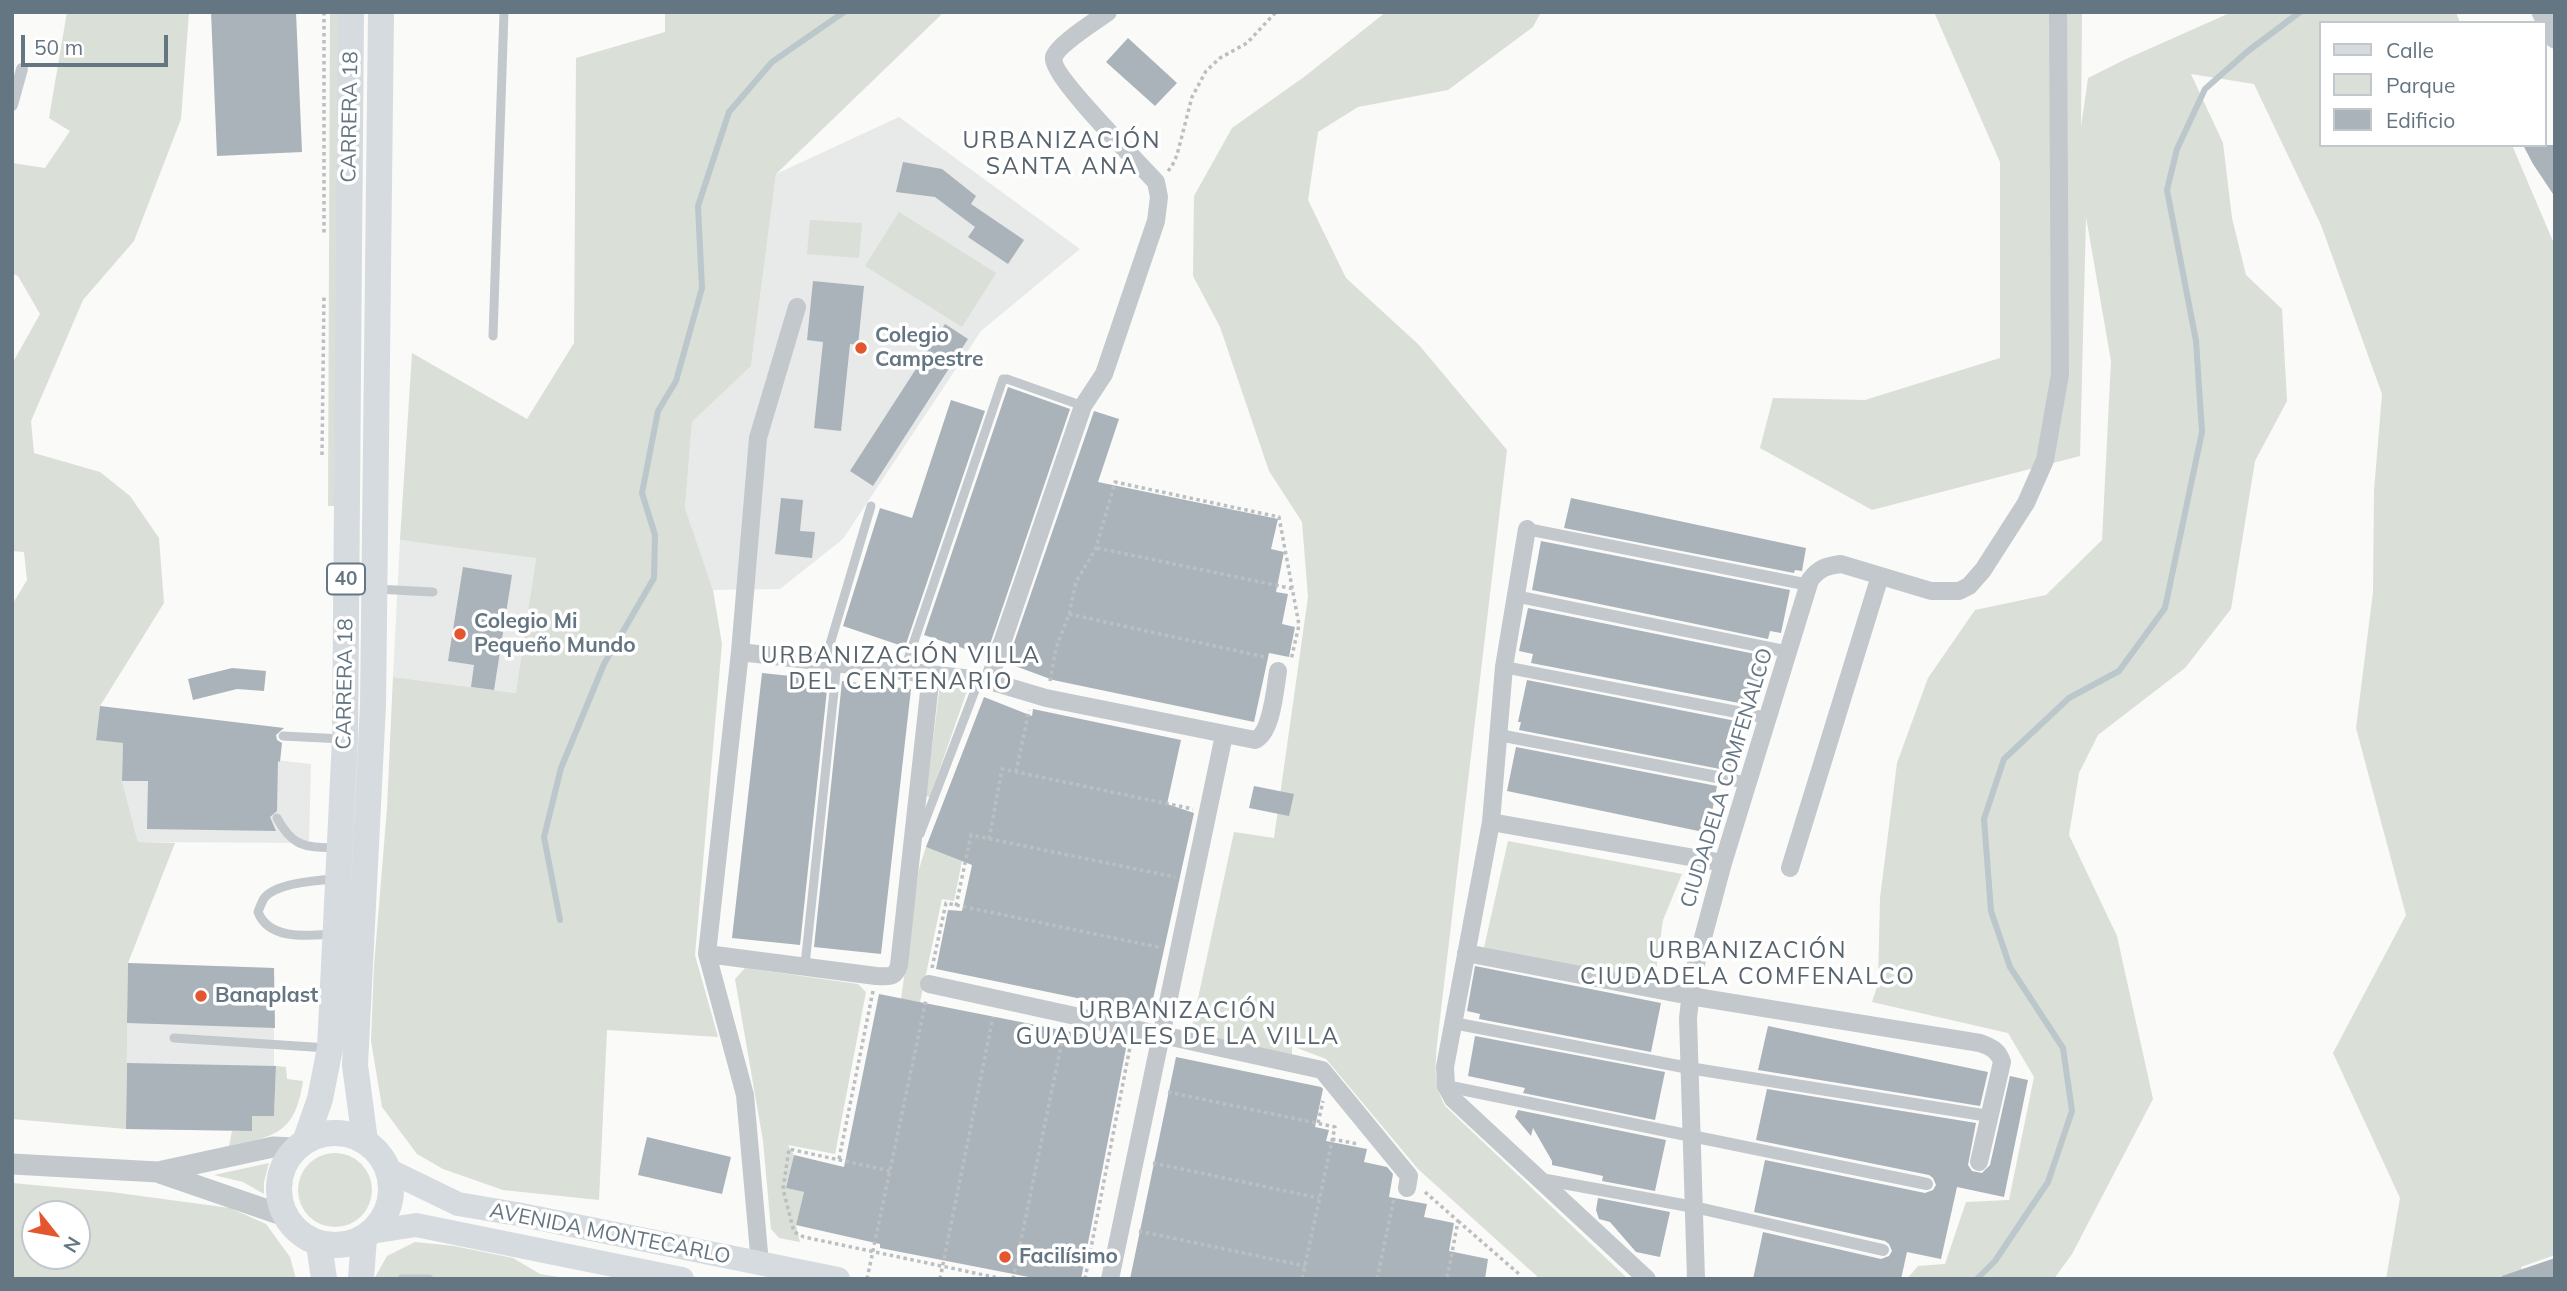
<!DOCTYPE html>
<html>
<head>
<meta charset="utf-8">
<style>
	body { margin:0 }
	#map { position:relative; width:2567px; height:1291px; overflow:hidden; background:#fafaf8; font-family:Mulish,sans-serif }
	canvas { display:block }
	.frame { position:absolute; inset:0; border:14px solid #657683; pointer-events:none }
	.legend { position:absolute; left:2319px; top:21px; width:228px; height:126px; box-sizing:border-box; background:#fff; border:2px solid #c1c8cd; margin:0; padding:9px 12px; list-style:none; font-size:21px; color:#657683 }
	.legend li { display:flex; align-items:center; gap:14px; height:35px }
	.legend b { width:35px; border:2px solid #c1c8cd }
	.north { position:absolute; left:21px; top:1200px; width:70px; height:70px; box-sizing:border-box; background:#fff; border:2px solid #c1c8cd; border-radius:50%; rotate:121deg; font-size:19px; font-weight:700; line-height:28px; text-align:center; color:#657683 }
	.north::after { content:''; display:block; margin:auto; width:24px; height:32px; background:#e4572e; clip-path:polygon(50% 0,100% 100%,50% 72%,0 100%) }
	.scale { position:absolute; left:21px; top:35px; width:147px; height:32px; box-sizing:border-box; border:4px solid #657683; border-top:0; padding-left:9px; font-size:21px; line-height:24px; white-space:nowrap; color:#657683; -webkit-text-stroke:5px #fff; paint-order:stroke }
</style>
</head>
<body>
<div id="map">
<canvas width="2567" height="1291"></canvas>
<div class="frame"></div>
<ul class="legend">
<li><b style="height:9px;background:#d6dbdf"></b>Calle</li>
<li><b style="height:19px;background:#dadfd7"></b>Parque</li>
<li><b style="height:19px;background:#aab3b9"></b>Edificio</li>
</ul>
<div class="north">N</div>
<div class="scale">50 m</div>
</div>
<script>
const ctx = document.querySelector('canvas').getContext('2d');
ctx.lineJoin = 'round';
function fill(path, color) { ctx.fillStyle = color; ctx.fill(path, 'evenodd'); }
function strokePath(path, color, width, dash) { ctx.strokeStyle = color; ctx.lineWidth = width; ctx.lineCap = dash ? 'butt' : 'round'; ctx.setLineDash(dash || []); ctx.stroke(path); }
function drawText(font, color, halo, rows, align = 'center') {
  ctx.font = font + ' Mulish,sans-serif'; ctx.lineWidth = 7; ctx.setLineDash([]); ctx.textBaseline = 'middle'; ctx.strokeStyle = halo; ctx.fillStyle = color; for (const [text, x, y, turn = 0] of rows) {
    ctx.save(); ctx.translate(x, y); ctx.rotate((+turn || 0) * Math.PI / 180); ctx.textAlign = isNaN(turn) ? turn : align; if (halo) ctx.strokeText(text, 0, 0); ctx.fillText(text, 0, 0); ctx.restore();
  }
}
const built = new Path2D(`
	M899 117 1080 249 981 331 843 539 780 589 713 590 685 508 692 422 751 366 776 174Z
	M400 540 536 557 517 693 393 677Z
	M123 743 311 764 309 843 138 842 122 781Z
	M128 963 274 968V1116L252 1131 126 1129Z`);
const green = new Path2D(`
	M67 12H189L181 119 134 241 83 300 31 421 34 453 100 472 130 496 159 538 164 603 100 706 96 739 123 743 122 781 138 842 175 843 128 963 126 1129 12 1119V605L27 580 24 552 12 551V364L40 314 18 276 12 273V163L45 168 70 131 49 118Z
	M330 12H342L334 506H328Z
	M665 12H944L776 174 751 366 692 422 685 508 713 590 722 644 695 955 718 1037 607 1030 599 1200 503 1190 443 1169 417 1154 382 1107 371 1041 374 966 387 808 393 677 516 693 536 558 400 540 412 353 527 419 574 343 576 58 665 32Z
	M1386 12H1541L1533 27 1448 90 1358 107 1318 132 1308 200 1346 278 1419 345 1507 450 1437 1044C1435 1067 1434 1085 1445 1106L1628 1279H1540L1418 1169 1326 1059 1292 1046V1058L1190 1035 1234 832 1274 838 1308 597 1302 522 1269 471 1220 327 1193 276 1194 196 1232 128 1304 77Z
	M1934 12H2082L2081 127 2088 78 2124 60 2232 12H2456L2460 23H2320V145H2512L2555 246V1255L2521 1267 2524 1279H2386L2400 1198 2333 1053 2406 915 2356 728 2373 592 2374 491 2382 394 2321 225 2254 84 2191 74 2223 143 2232 218 2246 275 2282 309 2287 401 2255 461 2231 609 2185 668 2098 735 2079 773 2069 835 2117 936 2153 1099 2072 1254 2054 1279H1907L1918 1266 1945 1264 1966 1202 2009 1200 2034 1077 2008 1033 1872 1002 1878 984 1880 898 1897 763 1928 678 1975 610 2046 595 2102 540 2111 361 2086 217 2080 456 1872 510 1760 448 1773 398 1865 400 2000 358V162Z
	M899 212 996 273 962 327 865 266Z
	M810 220 862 223 859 258 807 254Z
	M940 684 968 688 930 797 926 796Z
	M1508 841 1682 874 1663 920 1655 979 1483 952Z
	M926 847 962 861 954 901 942 899 920 1002 901 999 919 869Z
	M745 968 858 984 866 992 835 1154 788 1145 794 1155 786 1188 804 1192 796 1225 800 1242 779 1238 771 1229 763 1141 735 979Z
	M276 1066 286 1067 287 1079 303 1081C295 1133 277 1136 229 1146L232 1131H252V1116H274Z
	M298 1190a37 37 0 1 1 74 0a37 37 0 1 1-74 0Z
	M269 1163 264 1182V1194L243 1182 214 1175Z
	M12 1183 111 1192 230 1208 266 1224 290 1257 296 1279H12ZM35 1214H77V1256H35Z
	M415 1242 454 1246 513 1258 540 1274 571 1279H374L387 1256Z`);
const stream = new Path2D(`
	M560 920 544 837 561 768 604 664 654 578 655 535 642 493 658 411 676 381 702 288 698 206 729 112 772 62 844 12
	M1977 1279 1995 1261 2048 1182 2072 1111 2063 1048 2010 967 1991 911 1984 819 2004 759 2069 698 2119 671 2165 608 2202 432 2196 341 2167 190 2177 149 2205 89 2248 51 2300 12`);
const building = new Path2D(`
	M211 12H296L302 152 217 156Z
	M1128 38 1177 83 1155 106 1106 62Z
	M2523 145H2555V197L2533 164Z
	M903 162 942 169 976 196 971 204 1024 240 1008 264 968 237 975 227 935 197 896 192Z
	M813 281 864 286 858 345 850 344 841 431 814 428 823 342 807 340Z
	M945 324 968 339 873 486 850 471Z
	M1008 387 1070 409 986 656 924 635Z
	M951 400 985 411 905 647 843 626 880 508 912 518Z
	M1094 411 1119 419 1098 482 1278 519 1271 549 1284 552 1276 592 1288 594 1282 624 1295 627 1289 657 1269 653 1254 722 1053 680 1007 663Z
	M781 498 803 500 800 531 815 532 812 558 775 554Z
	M1571 498 1806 548 1802 571 1795 570 1794 573 1564 528Z
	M1541 541 1790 590 1781 633 1770 631 1768 639 1532 590Z
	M463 567 512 575 494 690 471 687 474 665 448 661Z
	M1528 608 1765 656 1755 700 1746 698 1744 704 1531 663 1533 654 1519 651Z
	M232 668 266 671 264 691 237 689 193 700 188 679Z
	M762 673 828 680 800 945 732 938Z
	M1527 680 1741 722 1731 766 1721 764 1720 769 1519 730 1521 722H1518Z
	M842 681 911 689 881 954 814 947Z
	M984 697 1032 716 1033 709 1181 740 1167 804 1194 813 1150 1013 936 969 948 910 962 911 972 865 926 847Z
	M100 706 284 728 276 735 277 740 282 743 280 762 278 761 277 811 270 817 276 831 147 829 148 781H122L123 743 96 740Z
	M1516 747 1717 786 1708 833 1507 791Z
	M1254 786 1294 794 1289 816 1249 808Z
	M128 963 274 968 275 1028 127 1023Z
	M1475 966 1661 1003 1651 1052 1479 1019 1480 1014 1467 1011Z
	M879 994 1127 1043 1081 1279H1039L880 1248V1244L796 1225 804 1192 786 1188 794 1155 844 1167Z
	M1768 1026 1988 1072 1980 1106 1758 1070Z
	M1475 1036 1665 1072 1655 1120 1523 1093 1525 1088 1468 1076Z
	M1176 1057 1321 1087 1323 1089 1315 1127 1329 1130 1326 1141 1367 1149 1364 1162 1387 1167 1393 1174 1389 1197 1427 1204 1424 1217 1454 1223 1449 1251 1488 1259 1485 1279H1130Z
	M127 1063 276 1066 274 1116H252V1131L126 1129Z
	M2010 1076 2028 1080 2004 1197 1957 1187 1941 1259 1907 1252 1901 1279H1753L1763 1232 1881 1259 1889 1256 1892 1251 1889 1244 1885 1241 1754 1212 1765 1160 1925 1193 1933 1190 1936 1185 1933 1178 1929 1175 1756 1140 1767 1089 1976 1123 1968 1165 1972 1171 1982 1173 1990 1165Z
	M1518 1110 1666 1140 1655 1191 1602 1181 1603 1176 1552 1165V1161L1533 1128 1531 1136 1515 1117Z
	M647 1137 731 1157 722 1194 638 1175Z
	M1598 1198 1670 1212 1660 1257 1636 1252 1610 1222 1599 1219 1596 1210Z
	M2555 1258V1279H2502V1276Z`);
const path = new Path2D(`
	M324 12V234
	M1168 171 1172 166 1177 155 1192 97 1206 71 1220 58 1247 43 1276 12
	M322 455 324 294
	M1097 548 1294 589
	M1069 614 1265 657
	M1050 681 1056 648 1069 614 1076 582 1096 548 1115 482 1279 517 1299 625 1291 660
	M1016 772 1029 710
	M989 839 1002 769 1193 809
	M956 906 971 835 1175 877
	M932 968 946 903 1162 948
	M1168 1092 1335 1127 1302 1279
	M1318 1123 1323 1101
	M1332 1139 1358 1144
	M839 1159 873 991
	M1153 1163 1319 1198
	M890 1171 789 1149 783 1189 794 1232 804 1237 1003 1279
	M1425 1192 1458 1221 1447 1279
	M1458 1221 1519 1274V1279
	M1139 1231 1305 1266
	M867 1279 926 1000
	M940 1279 993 1017
	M1013 1279 1064 1031
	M1085 1279 1130 1047
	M1377 1279 1394 1199`);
const service = new Path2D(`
	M493 336 504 12
	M376 589 433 592
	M825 661 871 506
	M904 671 1003 379H1007L1083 406
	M283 736 343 739
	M277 818C293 848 306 847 337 848
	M920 834 979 680
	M331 934C306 936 269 940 258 912 260 907 262 901 265 897 278 883 317 880 336 879
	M805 965 837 663
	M174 1038 328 1048
	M402 1279H429`);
const pedestrian = new Path2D(`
	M12 105 22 69
	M1527 529 1809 585
	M1515 596 1789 652
	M1504 667 1768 718
	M1499 735 1748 783
	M1453 1023 1689 1068 1989 1116
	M1446 1086 1927 1184
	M1541 1179 1694 1207 1883 1250`);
const minor = new Path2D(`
	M1527 529 1504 667 1491 822 1445 1067 1446 1086 1453 1099 1647 1279
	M740 652 989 681 1046 698 1255 740C1272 733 1275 689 1278 671
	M989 681 1083 406 1104 374 1156 221 1159 197 1156 182C1140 164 1049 74 1054 57 1058 44 1096 21 1108 12
	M1491 822 1723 863
	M1790 868 1880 576
	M1466 953 1690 996 1980 1043C1991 1047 1998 1050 2002 1062L1979 1162
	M707 954 876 976C888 976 895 979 899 965L931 674
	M929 984 1322 1070 1409 1176 1407 1188
	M760 1264 745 1095 707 954 740 652 758 438 797 307
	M1110 1279 1224 735
	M1696 1279 1688 1018 1693 975 1723 863 1810 580C1819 568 1826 566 1841 564L1931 591H1959L1969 586 1983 570 2026 503 2045 460 2060 374 2058 12`);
const tertiary = new Path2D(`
	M2542 12 2555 38
	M12 1164 158 1172 273 1147 296 1148
	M160 1173 285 1216`);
const secondary = new Path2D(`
	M388 1170 458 1204 517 1214 838 1279
	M371 1232 416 1225 682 1279`);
const primary = new Path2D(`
	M279 1189a56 56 0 1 1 112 0a56 56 0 1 1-112 0Z
	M365 1141 355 1065 373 705 381 12
	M305 1142 320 1099 330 1048 345 739 351 12
	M319 1244 324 1279
	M361 1279 364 1237`);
const markers = [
	[861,348,7,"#e4572e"],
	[460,634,7,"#e4572e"],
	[201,996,7,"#e4572e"],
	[1005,1257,7,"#e4572e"]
];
const shields = [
	[346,579,38]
];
const shieldNames = [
	["40",346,579]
];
const streetNames = [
	["CARRERA 18",350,117,-89],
	["CARRERA 18",345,684,-89],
	["CIUDADELA COMFENALCO",1727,778,-73],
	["AVENIDA MONTECARLO",610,1234,11]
];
const poiNames = [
	["Colegio",875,336],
	["Campestre",875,360],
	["Colegio Mi",474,622],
	["Pequeño Mundo",474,646],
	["Banaplast",215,996],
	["Facilísimo",1019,1257]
];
const neighbourhoodNames = [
	["URBANIZACIÓN",1062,141],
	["SANTA ANA",1062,167],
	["URBANIZACIÓN VILLA",901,656],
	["DEL CENTENARIO",901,682],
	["URBANIZACIÓN",1748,951],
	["CIUDADELA COMFENALCO",1748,977],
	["URBANIZACIÓN",1178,1011],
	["GUADUALES DE LA VILLA",1178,1037]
];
fill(built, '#e8e9e9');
fill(green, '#dadfd7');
strokePath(stream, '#bbc7cb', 6);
fill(building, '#aab3b9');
strokePath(path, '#bbbfc2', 3.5, [3.5, 3.5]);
strokePath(service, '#c3c8cc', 9);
strokePath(pedestrian, '#c3c8cc', 12);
strokePath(minor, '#c3c8cc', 18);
strokePath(tertiary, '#c3c8cc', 21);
strokePath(secondary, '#d6dbdf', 24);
strokePath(primary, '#d6dbdf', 26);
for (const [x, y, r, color] of markers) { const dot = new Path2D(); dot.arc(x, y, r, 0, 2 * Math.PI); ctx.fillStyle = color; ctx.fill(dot); strokePath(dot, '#fff', 2.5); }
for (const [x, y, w] of shields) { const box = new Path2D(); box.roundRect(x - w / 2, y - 15.5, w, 31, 5); ctx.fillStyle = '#fff'; ctx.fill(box); strokePath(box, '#657683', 2); }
drawText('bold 19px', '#657683', null, shieldNames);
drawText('21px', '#657683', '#fff', streetNames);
drawText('bold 21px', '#657683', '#fff', poiNames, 'left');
ctx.letterSpacing = '2px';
drawText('23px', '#57646e', '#fff', neighbourhoodNames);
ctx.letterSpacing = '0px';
</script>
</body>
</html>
